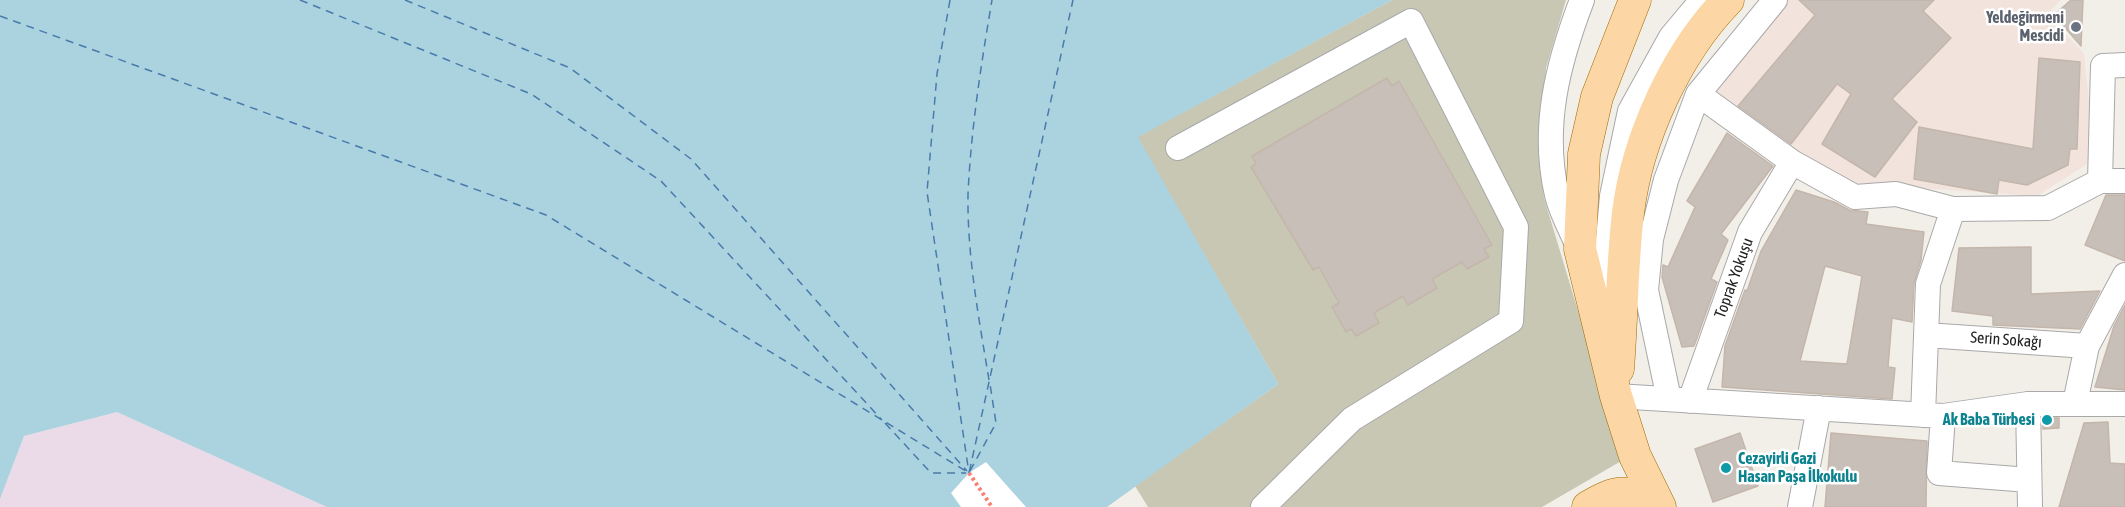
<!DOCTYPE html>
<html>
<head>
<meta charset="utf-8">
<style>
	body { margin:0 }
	canvas { display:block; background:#f2efe9 }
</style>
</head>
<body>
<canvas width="2125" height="507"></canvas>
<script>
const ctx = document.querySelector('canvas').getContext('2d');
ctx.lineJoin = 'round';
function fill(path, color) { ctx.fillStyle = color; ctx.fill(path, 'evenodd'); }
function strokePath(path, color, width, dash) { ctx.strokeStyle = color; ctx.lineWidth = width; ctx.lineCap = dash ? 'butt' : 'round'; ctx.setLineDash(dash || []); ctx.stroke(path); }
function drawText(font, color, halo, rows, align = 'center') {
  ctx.font = font + ' "Asap Condensed",sans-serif'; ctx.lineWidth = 5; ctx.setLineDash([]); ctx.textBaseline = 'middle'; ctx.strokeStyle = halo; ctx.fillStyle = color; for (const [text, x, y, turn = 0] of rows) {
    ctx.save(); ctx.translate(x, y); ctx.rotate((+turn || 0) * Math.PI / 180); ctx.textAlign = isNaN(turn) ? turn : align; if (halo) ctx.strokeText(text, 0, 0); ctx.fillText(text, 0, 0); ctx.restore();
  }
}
const industrial = new Path2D(`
	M117 412 327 507H0V499L24 436Z`);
const military = new Path2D(`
	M1758 0H2061L2046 15 2084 53 2095 159 2037 196 1856 184 1787 151 1690 86Z`);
const construction = new Path2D(`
	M1392 0H1566L1546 68 1541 161 1544 198 1623 460 1542 507H1148L1135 486 1278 384 1137 137Z`);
const water = new Path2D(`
	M0 0H1392L1138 137 1278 384 1107 507H327L117 412 24 436 0 499Z`);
const pier = new Path2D(`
	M986 462 1009 488 1026 507H961L951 493 969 473Z`);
const ferry = new Path2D(`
	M300 0 531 94 661 181 882 420
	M405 0 570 68 691 159 967 471
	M950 0 937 74 927 192 969 473
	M0 16 546 215 969 473 1073 0
	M989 380C979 319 967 256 968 194 971 129 981 65 992 0
	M885 423 931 473H966
	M970 471 996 423 990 384`);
const building = new Path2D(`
	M1799 0H1934L1923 11 1951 38 1892 99 1917 122 1875 177 1822 144 1851 94 1837 84 1791 144 1738 106 1815 15Z
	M2071 0H2083L2081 46 2054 15Z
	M2039 58 2080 62 2077 149H2070L2068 165 2027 185 1999 180 1997 194 1914 179 1919 127 2033 149Z
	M1387 78 1392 86 1399 81 1492 245 1484 249 1489 257 1467 269 1462 262 1432 279 1437 288 1408 305 1403 296 1374 313 1379 323 1356 336 1351 329 1346 332 1332 307 1339 303 1319 267 1313 270 1251 167 1256 164 1252 156Z
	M1727 133 1773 166 1721 234 1728 240 1711 279 1717 282 1694 346 1682 347 1662 277 1663 265 1668 267 1695 207 1687 201Z
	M1796 190 1834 202 1849 210 1868 212 1866 224 1924 232 1921 260 1914 283 1912 322 1892 318 1888 367 1895 368 1892 399 1722 387 1725 346 1745 290 1747 291 1761 251ZM1825 266 1862 276 1847 364 1800 361Z
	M2106 195H2125V261L2085 245Z
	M2031 247V294L2100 291 2080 329 1993 325V316L1952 311 1959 248Z
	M2125 305V390L2095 387 2114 326Z
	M2043 418H2059V428L2043 429Z
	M2108 422 2110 463 2125 464V507H2059L2084 423Z
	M1740 433 1758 486 1713 502 1695 449Z
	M1831 433 1927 441 1926 507H1825Z`);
const path = new Path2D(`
	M969 473 992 507`);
const minor = new Path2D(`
	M1698 94 1792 162 1855 197 1896 194 1953 209 2048 208 2100 181 2103 66 2125 65
	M1178 148 1411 21 1516 227 1511 321 1352 419 1263 507
	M2100 181H2125
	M1578 246C1571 230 1561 212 1557 195 1541 127 1558 63 1582 0
	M1612 291 1607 250 1612 196 1630 111 1671 37 1702 0
	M1926 335 2087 346
	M1616 396 1943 416 2028 404H2125
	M1669 399 1646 290 1651 239 1666 180 1698 94 1775 0
	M1690 401 1750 232 1792 162
	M2075 403 2087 346 2125 275
	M2028 404 2030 507
	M1923 415 1928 284 1953 209
	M1943 416 1939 473 2029 480
	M1800 507 1819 408`);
const major = new Path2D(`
	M1635 0 1597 97 1584 154 1580 249 1616 396 1635 456 1660 507
	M1618 369C1622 317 1622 264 1628 213 1637 139 1676 53 1728 0
	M1588 507C1615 491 1629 487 1655 507`);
const markers = [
	[2076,27,6,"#6b7280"],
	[2047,420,6,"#0f9aa8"],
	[1726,468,6,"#0f9aa8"]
];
const worshipNames = [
	["Yeldeğirmeni",2064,18],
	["Mescidi",2064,36]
];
const streetNames = [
	["Toprak Yokuşu",1734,278,-70],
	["Serin Sokağı",2006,340,4]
];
const cultureNames = [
	["Ak Baba Türbesi",2035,420],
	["Cezayirli Gazi",1738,459,"left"],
	["Hasan Paşa İlkokulu",1738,477,"left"]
];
fill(industrial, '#ebdbe8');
fill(military, '#f3e3dd');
fill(construction, '#c7c7b4');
fill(water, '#aad3df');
fill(pier, '#fff');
strokePath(ferry, '#4a7aab', 1.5, [8, 6]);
fill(building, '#c7bfb8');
strokePath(building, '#c4b6ab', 1.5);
strokePath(minor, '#a9a9a9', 26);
strokePath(major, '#a06b00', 33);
strokePath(path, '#fa8072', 4, [3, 3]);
strokePath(minor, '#fff', 24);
strokePath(major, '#fcd6a4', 32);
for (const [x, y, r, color] of markers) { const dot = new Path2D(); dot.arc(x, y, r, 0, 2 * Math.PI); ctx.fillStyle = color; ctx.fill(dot); strokePath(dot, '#fff', 2); }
drawText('bold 16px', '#5b616d', '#fff', worshipNames, 'right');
drawText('16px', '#222', '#fff', streetNames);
drawText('bold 16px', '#0d838f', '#fff', cultureNames, 'right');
</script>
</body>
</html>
